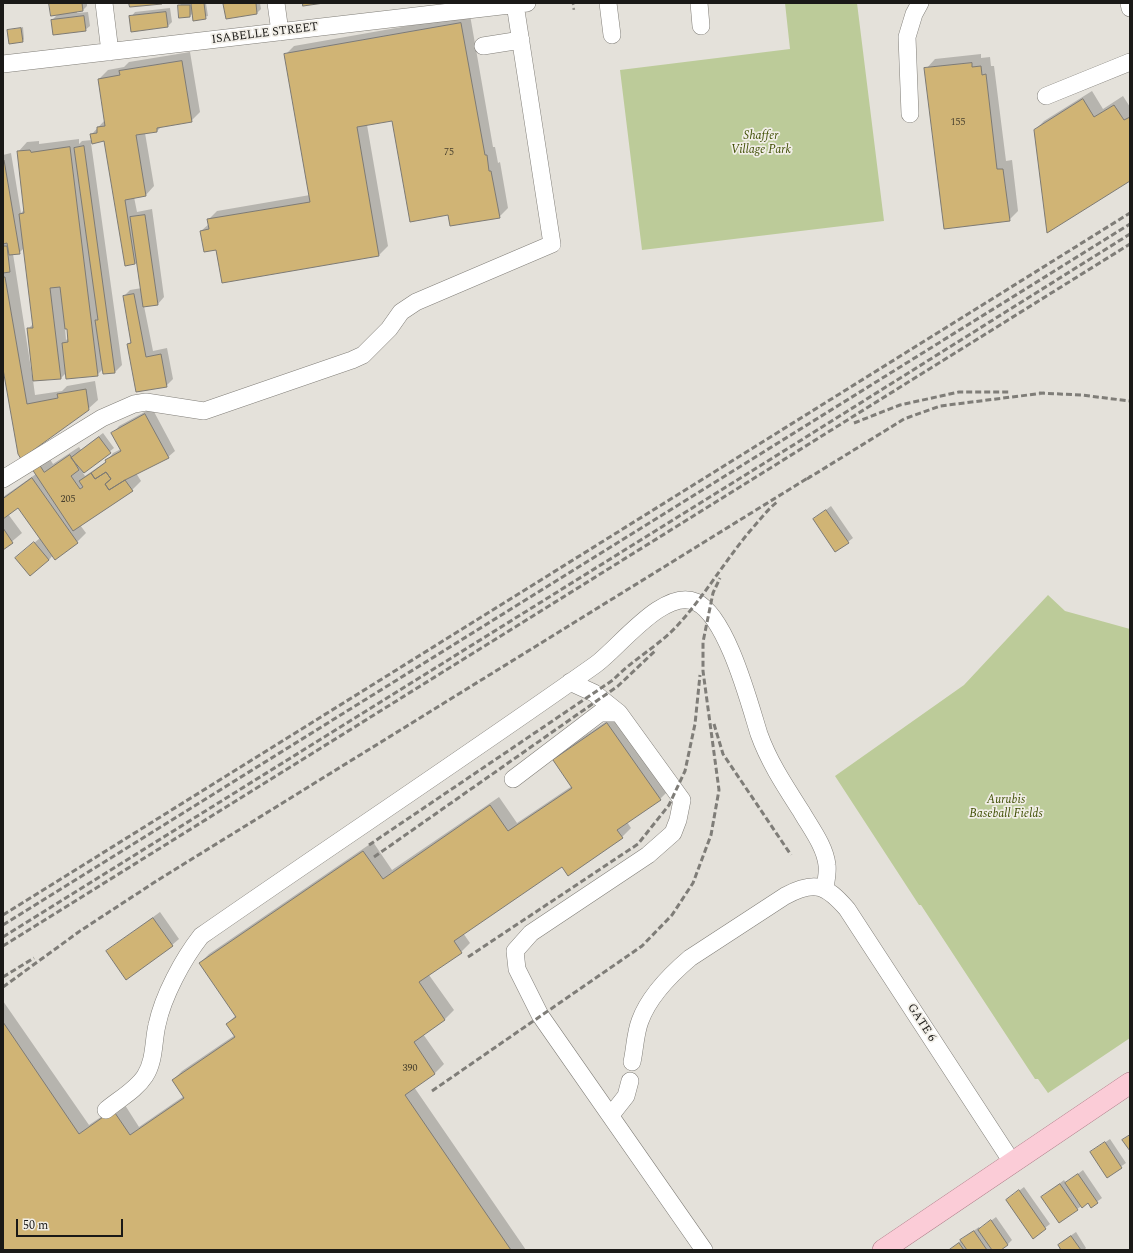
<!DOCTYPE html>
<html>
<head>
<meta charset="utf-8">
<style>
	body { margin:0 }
	#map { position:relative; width:1133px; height:1253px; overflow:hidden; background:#e4e1da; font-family:Spectral,serif }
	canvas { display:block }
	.frame { position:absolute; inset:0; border:4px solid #1a1917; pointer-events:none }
	.scale { position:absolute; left:16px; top:1219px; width:107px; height:18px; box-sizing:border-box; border:2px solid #1a1917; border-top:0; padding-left:5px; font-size:12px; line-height:14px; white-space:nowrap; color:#1a1917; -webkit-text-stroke:3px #f1eee7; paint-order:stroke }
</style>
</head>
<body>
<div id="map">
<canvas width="1133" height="1253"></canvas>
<div class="frame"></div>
<div class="scale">50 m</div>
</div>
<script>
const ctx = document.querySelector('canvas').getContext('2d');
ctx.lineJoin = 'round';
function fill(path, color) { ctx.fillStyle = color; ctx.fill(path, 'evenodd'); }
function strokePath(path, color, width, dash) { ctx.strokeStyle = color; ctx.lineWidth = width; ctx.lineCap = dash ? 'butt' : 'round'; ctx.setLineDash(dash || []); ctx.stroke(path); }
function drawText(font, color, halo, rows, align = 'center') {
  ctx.font = font + ' Spectral,serif'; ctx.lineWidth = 3.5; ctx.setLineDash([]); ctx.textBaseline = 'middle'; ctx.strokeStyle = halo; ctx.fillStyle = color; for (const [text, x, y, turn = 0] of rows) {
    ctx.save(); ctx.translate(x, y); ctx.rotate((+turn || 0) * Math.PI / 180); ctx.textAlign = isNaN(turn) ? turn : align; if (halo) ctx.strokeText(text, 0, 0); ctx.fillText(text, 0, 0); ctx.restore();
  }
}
const green = new Path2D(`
	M785 3H857L884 221 642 250 620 70 790 49Z
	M1048 595 1065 611 1130 629V1038L1048 1093 1038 1079H1035L921 905H919L835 776 964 685Z`);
const shadow = new Path2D(`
	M50 3H87V6L83 10 77 11V13L88 12 90 26 85 30 52 20 58 14Z
	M182 3H191V5L194 3H206L208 16 194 19 193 13 190 16 180 17 179 6Z
	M226 3H260L261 9 257 13 224 4Z
	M170 8 172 22 168 26 131 17 135 12Z
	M470 15 493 147H495L498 163 500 162 508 208 499 217 449 214 393 120 367 125 388 246 379 255 223 282 217 249 201 231 209 224 208 220 217 211 310 195 285 55 294 46Z
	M23 27 24 39 23 41 8 31Z
	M190 52 200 112 191 121 162 126 157 131 145 133 154 186 145 196 134 197 137 212 152 209 164 297 158 304 144 306 153 351 167 348 173 379 166 386 128 344 132 341 124 296 130 290 142 288 138 261 135 264 126 265 105 140 91 143 122 365 115 372 104 373 103 369 97 375 67 372 61 378 33 380 35 395 62 391 67 386 95 381 98 400 88 409 21 457 3 363V155L11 153 21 213 25 209 18 152 27 142 39 141V144L79 139V144L82 141 92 140 91 135 105 120 99 79 108 70 124 67 129 62ZM24 248 33 324 28 329 34 375H32L13 254 19 253ZM65 328H68L69 338 66 340Z
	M981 54V58L990 57 991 66H994L1006 161 1012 160 1018 211 1009 220 926 69 935 59Z
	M1092 91 1103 109 1123 96 1130 107V180L1035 130 1044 121Z
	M152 408 175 451 168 457 136 473 141 481 132 490 80 525 86 533 77 542 53 555 49 560 21 554 40 538 18 507 8 514 22 533 3 549V497L36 474 33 469 48 456 53 464 79 447 81 450 103 433 114 448 83 473 85 476 107 461 113 453 121 449 113 433 119 426Z
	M831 506 853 538 836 551 814 519Z
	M617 714 669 790 660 799 627 822 631 828 622 837 563 866 463 933 470 943 461 952 429 975 454 1010 445 1019 423 1034 444 1064 435 1073 414 1087 526 1250H3V1001L89 1125 123 1102 139 1127 184 1096 173 1080 182 1071 235 1035 227 1024 236 1015 200 963 209 954 373 842 392 870 499 797 517 823 572 786 554 760 563 751Z
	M160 912 179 939 172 945 107 951Z
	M1110 1139 1126 1163 1107 1176 1091 1152Z
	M1083 1170 1102 1198 1091 1206 1088 1202 1077 1209 1042 1197 1064 1180 1066 1183Z
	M1024 1187 1050 1224 1033 1237 1007 1200Z
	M996 1217 1012 1240 1008 1244 999 1250H950L966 1236 979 1227 980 1229Z
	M1076 1232 1086 1248 1084 1250H1057L1061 1248 1059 1245 1063 1241Z`);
const building = new Path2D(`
	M49 3H82L83 11 51 16Z
	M129 3H162V4L130 7Z
	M204 3 206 19 193 21 191 4Z
	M256 3 257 14 226 19 223 4Z
	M303 3H324L303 6Z
	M178 5H190V17L179 18Z
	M166 12 168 27 131 32 129 16Z
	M84 16 86 31 53 35 51 20Z
	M461 23 485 155H487L489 171H491L500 218 450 226 448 215 410 222 392 121 357 127 379 256 222 283 216 250 204 252 200 231 209 229 207 219 310 202 284 54Z
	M21 28 23 42 9 44 7 30Z
	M182 61 192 122 157 128V132L136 135 146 196 125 200 135 264 125 266 104 141 92 144 90 134 97 133V127L105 126 98 79 120 75 119 71Z
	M972 63V67L981 66 982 75 986 74 997 169H1003L1010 221 944 229 924 68Z
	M1083 99 1094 117 1114 105 1124 120 1130 117V181L1047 233 1034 130Z
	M84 146 115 373 103 374 95 320H98L74 148Z
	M70 147 98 376 66 379 62 343 68 342 67 329H65L60 287 50 288 61 379 33 381 27 328H33L19 214 24 213 17 151 30 150 31 152Z
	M3 160H4L20 254 9 255 7 243 3 244Z
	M145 215 158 305 143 307 130 217Z
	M3 246H7L10 272 3 273Z
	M3 277H5L27 404 58 398 57 394 86 389 89 410 21 459 18 454 3 369Z
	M134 294 146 357 161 354 167 387 136 392 127 344 131 343 123 296Z
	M145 414 169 458 125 480 109 490 105 484 111 479 106 472 95 479 91 473 106 462 105 460 121 451 111 433Z
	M99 437 111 453 84 473 71 458Z
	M70 455 79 470 71 476 80 489 83 487 79 481 91 473 95 479 106 472 111 479 105 484 109 490 125 480 133 491 73 531 32 469 39 464 44 472Z
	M32 478 78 543 55 560 18 508 3 519V499Z
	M826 510 849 543 835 552 813 519Z
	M3 528 13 543 3 550Z
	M34 542 49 560 30 576 15 558Z
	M607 723 661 800 617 830 623 838 568 876 562 867 454 941 462 953 419 982 445 1020 414 1042 435 1074 405 1095 511 1250H3V1022L79 1134 113 1110 130 1135 184 1098 172 1080 235 1037 226 1024 236 1017 199 963 363 851 383 879 490 805 508 831 572 788 553 760Z
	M153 918 173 946 126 980 106 951Z
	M1130 1135V1151L1122 1140Z
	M1105 1142 1122 1168 1107 1178 1090 1152Z
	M1078 1174 1098 1203 1091 1208 1088 1203 1082 1208 1065 1183Z
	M1060 1184 1078 1210 1059 1223 1041 1197Z
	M1019 1190 1046 1229 1033 1239 1006 1200Z
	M991 1220 1008 1245 1001 1250H992L978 1230Z
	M974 1231 987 1250H967L960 1240Z
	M1071 1236 1081 1250H1061L1058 1245Z
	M959 1243 964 1250H949Z`);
const path = new Path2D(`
	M573 3 574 11`);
const minor = new Path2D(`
	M104 3 110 52
	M276 3 280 32
	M608 3 612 35
	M699 3 701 26
	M1129 3 1130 8
	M483 46 521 40
	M3 64 527 3
	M1046 96 1130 62
	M910 114 907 37 914 14 920 3
	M3 479 102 418 134 404 146 402 204 411 352 360 363 355 389 329 401 312 416 302 552 244 515 4
	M570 682 594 693 619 713
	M513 779 600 713H619L682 800 678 820 673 833 648 855 531 933 515 951 517 969 540 1015 704 1250
	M632 1062C635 1049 635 1034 640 1021 649 996 670 975 690 958L785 896C815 880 826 885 847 909L1012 1162
	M106 1110C119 1099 136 1090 145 1076 155 1060 153 1042 157 1025 163 996 183 959 201 936 332 845 465 757 595 665 619 648 664 587 696 602 727 617 749 702 759 734 769 762 785 786 801 811 810 827 825 846 827 865 828 872 826 881 825 888
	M611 1115 626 1096 630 1081`);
const major = new Path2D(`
	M883 1250 1130 1083`);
const rail = new Path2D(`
	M1039 393 1081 395 1130 401
	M854 423 900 405 959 392H1009
	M807 479 904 419 940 406 1044 393
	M714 724 723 754 791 855
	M369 845 613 680C632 660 657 647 676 627 704 597 724 562 750 531 759 521 767 510 777 502
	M374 857 618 686 656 650
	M3 915 1130 213
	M3 925 1130 224
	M3 937 787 449 1130 234
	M3 946 1130 244
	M468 957 638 844 669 805 685 771 695 724 700 675
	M3 977 34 958
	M3 987 80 931 158 880 811 476
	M432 1091 642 946 672 915 693 883 711 835 719 790 703 671V642L713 593 720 578`);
const numberNames = [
	["155",958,123],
	["75",449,153],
	["205",68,500],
	["390",410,1069]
];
const streetNames = [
	["ISABELLE STREET",265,34,-7],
	["GATE 6",921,1023,57]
];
const parkNames = [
	["Shaffer",761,137],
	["Village Park",761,151],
	["Aurubis",1006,801],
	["Baseball Fields",1006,815]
];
fill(green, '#bccb99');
fill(shadow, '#0003');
fill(building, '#d0b475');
strokePath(building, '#7d7a74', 1);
strokePath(minor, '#807e78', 18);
strokePath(major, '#aa7783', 22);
strokePath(path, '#95928d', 2.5, [2, 3]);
strokePath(minor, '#fff', 17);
strokePath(major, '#fbccd7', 21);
strokePath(rail, '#7f7d78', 3, [6, 3]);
drawText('10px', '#48402e', null, numberNames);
drawText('12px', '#1a1917', '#f1eee7', streetNames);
drawText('italic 12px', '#3f4e03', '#f1eee7', parkNames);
</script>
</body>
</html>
